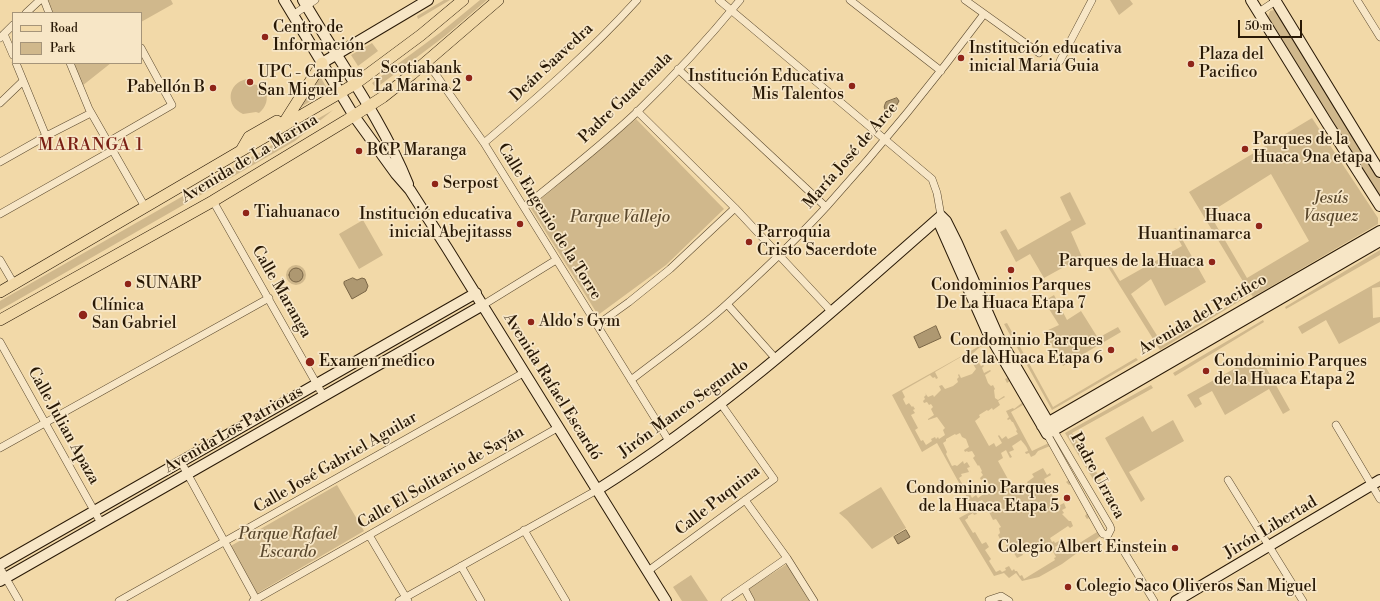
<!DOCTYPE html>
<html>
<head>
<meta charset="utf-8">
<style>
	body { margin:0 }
	#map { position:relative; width:1380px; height:601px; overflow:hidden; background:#f2d9a8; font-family:"Libre Bodoni",serif }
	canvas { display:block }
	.legend { position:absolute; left:12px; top:12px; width:130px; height:52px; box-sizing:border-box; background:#f7e6c6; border:1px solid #a59479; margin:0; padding:5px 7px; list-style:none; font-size:12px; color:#291906 }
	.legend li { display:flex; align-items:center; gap:8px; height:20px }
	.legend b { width:20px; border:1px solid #a59479 }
	.scale { position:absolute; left:1238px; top:20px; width:64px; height:18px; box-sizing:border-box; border:2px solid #291906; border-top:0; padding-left:5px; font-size:12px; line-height:14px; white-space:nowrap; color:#291906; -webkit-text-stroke:3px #f7e6c6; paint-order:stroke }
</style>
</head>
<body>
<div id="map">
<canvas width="1380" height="601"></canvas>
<ul class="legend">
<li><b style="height:5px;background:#f2d9a8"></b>Road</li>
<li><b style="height:11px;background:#d0b88c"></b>Park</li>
</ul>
<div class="scale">50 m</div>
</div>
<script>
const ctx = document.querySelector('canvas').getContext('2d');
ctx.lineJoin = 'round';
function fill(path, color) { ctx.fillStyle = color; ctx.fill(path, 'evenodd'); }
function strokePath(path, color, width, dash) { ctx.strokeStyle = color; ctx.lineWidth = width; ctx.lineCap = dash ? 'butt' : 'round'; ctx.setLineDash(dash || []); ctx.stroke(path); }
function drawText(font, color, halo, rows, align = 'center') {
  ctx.font = font + ' "Libre Bodoni",serif'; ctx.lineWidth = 3.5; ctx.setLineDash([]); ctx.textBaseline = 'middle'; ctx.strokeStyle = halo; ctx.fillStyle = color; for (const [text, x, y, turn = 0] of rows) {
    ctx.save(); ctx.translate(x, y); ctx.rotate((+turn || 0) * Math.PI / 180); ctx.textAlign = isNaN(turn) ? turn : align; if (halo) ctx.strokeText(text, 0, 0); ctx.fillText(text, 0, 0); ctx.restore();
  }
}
const green = new Path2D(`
	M48 0H171L173 4 141 22V13H53Z
	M444 0H450L418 19 417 16Z
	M480 0H487L445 36 376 88 372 83 441 32Z
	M1110 0H1130L1133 4 1119 15Z
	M1274 10 1277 12 1380 179V198L1268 17 1270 11Z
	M372 43 378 51 358 66 351 55Z
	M73 63H111L82 86Z
	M320 76 328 90 298 109Z
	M247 79V81H252L251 84 257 85 260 89 265 90C269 99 266 107 259 113L256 112 243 114C225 106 227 83 247 79Z
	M333 110 295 141 0 310V301Z
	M1312 118 1378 218V224L1253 297 1251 294 1160 350 1108 267 1111 266 1120 281 1182 246 1173 229 1176 228 1206 282 1165 306 1151 279 1131 294 1163 345 1250 293 1189 192ZM1271 174 1309 241 1247 278 1209 213Z
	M636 119 724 209 666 265 598 315 530 207 583 164Z
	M1070 192 1086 224 1071 232 1082 257 1044 278 1030 254 1016 262 1000 232 1006 229 1018 250 1071 220 1060 197Z
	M363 220 383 255 359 269 339 234Z
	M1380 250V255L1286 309 1285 307Z
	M286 275a10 10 0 1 1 20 0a10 10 0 1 1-20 0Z
	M1380 281V287L1372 288 1373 318 1380 317V322L1339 344 1326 320 1302 334 1298 327Z
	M1054 295 1067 320 1081 311 1098 338 1118 327 1121 332 1063 366 1044 332 1059 325 1044 301Z
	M1263 320 1264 322 1175 376 1173 373Z
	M1007 323 1053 407 1136 358 1138 360 1052 410 1004 324Z
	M992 339 1028 402 1011 412 1032 451 1053 441 1101 531 1106 532 1062 564 1039 577 1022 581 1016 573 1009 578 1004 573 994 576 959 518 974 510 937 443 922 452 892 395ZM989 343 1009 377 1005 379 1007 383 1010 381 1023 402 1014 409 1013 408 1006 411 1009 417 1007 419 1008 420 1010 419 1012 422H1013L1017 430 1016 431 1018 434 1008 439 1006 436 1002 439 999 435 998 436 1002 443 996 447 994 443 989 446 975 421 980 417 979 415 987 410 988 411 992 408 993 410 1000 405 998 401 1005 397 1004 396 998 400 995 398 994 390 995 389 993 385 991 386 988 383 985 375 991 371 990 370 984 373 982 368 984 366 983 365 981 366 979 363H978L972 354 980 347ZM966 354 968 356 970 355 974 363 973 364 976 369 972 374 961 378 959 374 958 375 959 377 957 379 958 382 953 386 945 389 942 385 939 386 941 390 934 397 933 395 928 397 925 393 926 395 924 397 925 399 923 401 924 403 927 402 929 405 931 404 933 407 931 409 934 415 928 419V420L937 417 945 428 943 430 945 435 939 439 938 437 936 439 935 437 931 439 932 441 926 445 923 440 921 441 915 430 918 428 911 415 915 413 913 410 915 409 913 406 912 407 909 403 906 405 903 399 905 397 902 391 930 375 933 378 935 377 936 379 938 378 935 372ZM960 433 962 437 966 439 969 447 964 450 965 452 967 451 968 452 972 451 975 456 973 458 978 466 979 465 982 471 981 472 983 475 980 478 981 480 984 478 986 481H987L989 484 987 487 988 489 984 491 985 493 978 498 976 495 972 498 967 488 965 489 959 478 962 476 961 474 969 472 967 468 970 467 967 462 964 464 963 461 957 466 955 465 952 466 946 454 947 452 943 443 946 441V439L955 434 956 435ZM1021 440C1024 444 1027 446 1028 451L1025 452 1026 454 1029 453 1031 457 1035 455 1038 451 1050 446 1069 480 1066 482 1069 485 1071 484 1088 512 1085 516 1087 519 1089 518 1097 529 1096 530 1097 532 1062 554 1060 550 1057 552 1055 547 1060 544 1059 541 1055 543 1054 541 1052 542 1050 538 1068 526 1070 528 1073 526 1071 521H1069L1062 514 1064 513 1062 510 1066 508 1064 503 1060 505 1058 502H1056L1052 495 1058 491 1056 487 1053 489 1051 486 1048 488 1044 479 1051 475 1050 473 1047 475 1043 468 1032 474 1034 477 1027 482 1028 484 1022 488 1020 486 1014 490 998 461 1003 458 1001 453 1006 450 1010 458 1012 457 1009 452 1014 450 1012 446ZM982 500 985 505 987 504 990 511 989 512 993 520 996 519 1001 527 999 528 1000 533 998 535 1000 539 1004 537 1006 540H1008L1009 543 1006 545 1007 549 1004 550 1006 553 1012 550 1017 558 1023 555 1022 553 1030 549 1033 555 1038 553 1036 550 1040 545 1045 547 1047 546 1049 549 1051 548 1056 557 1054 558 1055 560 1024 579 1022 575 1020 576 1017 571H1015L1014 569 1012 571 1009 566 1005 568 1006 570 1002 572 1000 570 996 572 989 561 991 559 985 550 989 547 986 542 982 544 975 532 973 533 965 520 968 518V516L973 513 974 515 977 514 974 508 976 507 975 504Z
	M1259 355 1290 410 1283 414 1269 389 1225 415 1212 391 1199 398 1202 404 1195 408 1187 395Z
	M1151 385 1153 388 1072 433 1122 513 1116 517 1065 433Z
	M1143 416 1152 432 1173 420 1184 441 1129 472 1145 499 1141 502 1105 438Z
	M337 485 364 531 256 594 229 547Z
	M881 487 906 528 872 549 847 520 839 513Z
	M787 564 810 601H754L747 590Z
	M691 575 708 601H682L673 587Z`);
const water = new Path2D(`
	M897 98 899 101 893 112H887C883 108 884 106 886 102Z
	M289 275a7 7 0 1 1 14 0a7 7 0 1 1-14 0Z
	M353 278 357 280 362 278 365 279 368 286 366 291 352 299 344 284V282Z
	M936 326 941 338 919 348 914 337Z
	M906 530 910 537 898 544 894 537Z`);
const street = new Path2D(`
	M44 0 49 13
	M719 0 932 179 937 193 941 216
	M850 0 941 71
	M965 0 1039 53
	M1357 0 1380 37
	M1259 12 1277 0
	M26 13 40 0
	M293 15 315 0
	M4 34 13 55
	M0 38 13 25
	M1060 61 1092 0
	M427 62 484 143 669 441
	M16 63 46 136
	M70 63 89 109 145 207
	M678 69 826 207
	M0 103 23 81
	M637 111 735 208 832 312
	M108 142 172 105 141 48
	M484 143C537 98 590 52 637 0
	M0 162 46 136 91 113
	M213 201 324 397
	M524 207C562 176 601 146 637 112 673 77 708 39 740 0
	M0 214 113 150
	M0 260 14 284
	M727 304 776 359
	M483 305 556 260
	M597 325 629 302 670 269 735 208
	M0 342 101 523
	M631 380C663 355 698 331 728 303 762 272 796 240 827 206 883 144 935 80 984 14
	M1336 425 1380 499
	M1047 434 1101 531 1103 534 1108 535 1111 529 1110 526 1054 431
	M0 448 269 298
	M181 462 257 601
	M1228 480 1303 601
	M745 500 787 558 814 601
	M524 530 566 601
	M369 535 408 601
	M1120 545 1154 601
	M461 566 481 601
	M0 568 19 601
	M648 571 774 479 721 404
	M744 588 751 601
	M989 600 1001 596 1009 601
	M119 601 525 372
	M253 601 559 427
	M399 601 597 490
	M725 601 787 558`);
const secondary = new Path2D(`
	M284 0 354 116 396 174 410 190 447 248 666 601
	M303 0C338 60 382 119 408 184
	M1251 0 1327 123 1380 206
	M1275 0 1380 172
	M322 63 428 0
	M941 216 940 225 987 331 1047 434 1380 241
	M941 216 946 221 957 243 998 336 1051 427
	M1042 426 1380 231
	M597 490C722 412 831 313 941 216
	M0 565 476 293
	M0 581 483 305
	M1176 601 1380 480`);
const primary = new Path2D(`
	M282 126 322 63
	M242 149 249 137 277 121
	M0 292 355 84 421 35 463 0
	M0 320 213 201 347 120 383 97 412 74 498 0`);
const markers = [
	[265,37,4,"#8f2418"],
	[961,58,4,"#8f2418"],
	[1191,64,4,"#8f2418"],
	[469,78,4,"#8f2418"],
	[250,82,4,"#8f2418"],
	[852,86,4,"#8f2418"],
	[213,88,4,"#8f2418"],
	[1245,149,4,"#8f2418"],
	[359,151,4,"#8f2418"],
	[435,184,4,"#8f2418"],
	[246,213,4,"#8f2418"],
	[520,224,4,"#8f2418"],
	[1259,226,4,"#8f2418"],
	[749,242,4,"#8f2418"],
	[1212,262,4,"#8f2418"],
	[1011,270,4,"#8f2418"],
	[128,284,4,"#8f2418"],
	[83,315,5,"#8f2418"],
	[531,322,4,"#8f2418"],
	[1111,350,4,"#8f2418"],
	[310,362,5,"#8f2418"],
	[1206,371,4,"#8f2418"],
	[1067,498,4,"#8f2418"],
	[1175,548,4,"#8f2418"],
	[1068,587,4,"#8f2418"]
];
const poiNames = [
	["Centro de",273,28],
	["Información",273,46],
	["Institución educativa",969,49],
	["inicial Maria Guia",969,67],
	["Plaza del",1199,55],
	["Pacifico",1199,73],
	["Scotiabank",461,69,"right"],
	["La Marina 2",461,87,"right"],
	["UPC - Campus",258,73],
	["San Miguel",258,91],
	["Institución Educativa",844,77,"right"],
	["Mis Talentos",844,95,"right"],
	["Pabellón B",205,88,"right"],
	["Parques de la",1253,140],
	["Huaca 9na etapa",1253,158],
	["BCP Maranga",367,151],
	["Serpost",443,184],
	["Tiahuanaco",254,213],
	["Institución educativa",512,215,"right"],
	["inicial Abejitasss",512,233,"right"],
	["Huaca",1251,217,"right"],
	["Huantinamarca",1251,235,"right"],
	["Parroquia",757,233],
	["Cristo Sacerdote",757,251],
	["Parques de la Huaca",1204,262,"right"],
	["SUNARP",136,284],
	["Condominios Parques",1011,286,"center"],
	["De La Huaca Etapa 7",1011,304,"center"],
	["Clínica",92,306],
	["San Gabriel",92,324],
	["Aldo's Gym",539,322],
	["Condominio Parques",1103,341,"right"],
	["de la Huaca Etapa 6",1103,359,"right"],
	["Examen medico",319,362],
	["Condominio Parques",1214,362],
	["de la Huaca Etapa 2",1214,380],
	["Condominio Parques",1059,489,"right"],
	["de la Huaca Etapa 5",1059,507,"right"],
	["Colegio Albert Einstein",1167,548,"right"],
	["Colegio Saco Oliveros San Miguel",1076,587]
];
const streetNames = [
	["Deán Saavedra",552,63,-43],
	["Padre Guatemala",626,98,-44],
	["María José de Arce",851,156,-49],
	["Avenida de La Marina",250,159,-31],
	["Calle Eugenio de la Torre",549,222,58],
	["Calle Maranga",281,292,60],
	["Avenida del Pacifico",1203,315,-30],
	["Avenida Rafael Escardó",552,387,58],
	["Jirón Manco Segundo",684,409,-36],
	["Calle Julian Apaza",63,426,61],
	["Avenida Los Patriotas",234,430,-30],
	["Calle José Gabriel Aguilar",336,463,-30],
	["Padre Urraca",1097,476,61],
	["Calle El Solitario de Sayán",441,478,-30],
	["Calle Puquina",718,501,-38],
	["Jirón Libertad",1271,528,-31]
];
const parkNames = [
	["Jesús",1331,199],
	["Vasquez",1331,217],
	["Parque Vallejo",620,218],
	["Parque Rafael",288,535],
	["Escardo",288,553]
];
const neighbourhoodNames = [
	["MARANGA 1",91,146]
];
fill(green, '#d0b88c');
fill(water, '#ae9871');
strokePath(water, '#796546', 1);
strokePath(street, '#5b492e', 8);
strokePath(secondary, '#291906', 12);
strokePath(primary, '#291906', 12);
strokePath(street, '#f7e6c6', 7);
strokePath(secondary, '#f7e6c6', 10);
strokePath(primary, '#f2d9a8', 11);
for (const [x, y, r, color] of markers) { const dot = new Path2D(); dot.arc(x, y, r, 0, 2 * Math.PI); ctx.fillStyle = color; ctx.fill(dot); strokePath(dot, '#f7e6c6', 1.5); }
drawText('16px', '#291906', '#f7e6c6', poiNames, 'left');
drawText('16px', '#291906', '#f7e6c6', streetNames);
drawText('italic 16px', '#5b492e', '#f7e6c6', parkNames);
ctx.letterSpacing = '1px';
drawText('17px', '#7a1f14', '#f7e6c6', neighbourhoodNames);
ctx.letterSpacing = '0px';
</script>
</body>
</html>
